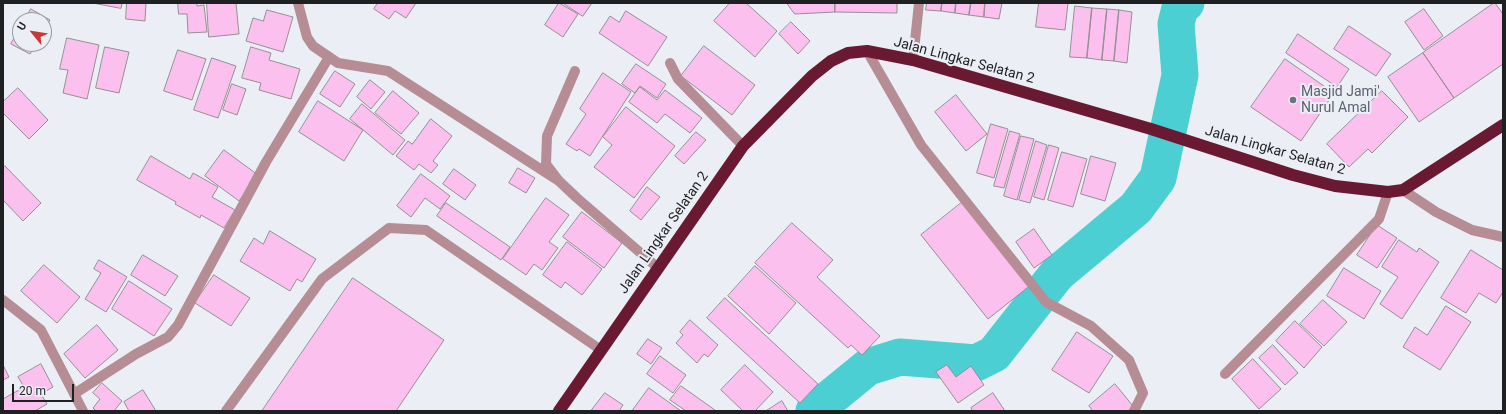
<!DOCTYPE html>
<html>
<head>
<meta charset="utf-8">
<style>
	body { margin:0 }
	#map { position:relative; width:1506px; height:414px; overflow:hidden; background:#ebeff5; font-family:Roboto,sans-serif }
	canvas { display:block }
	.frame { position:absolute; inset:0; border:4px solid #1f2022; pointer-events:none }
	.north { position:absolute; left:12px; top:12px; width:40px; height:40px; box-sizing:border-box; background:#ebeff5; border:1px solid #999ca1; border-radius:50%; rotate:300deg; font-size:11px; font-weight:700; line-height:16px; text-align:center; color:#1f2022 }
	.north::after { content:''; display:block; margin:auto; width:14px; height:18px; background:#c83935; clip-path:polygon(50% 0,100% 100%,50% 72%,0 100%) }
	.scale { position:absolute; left:12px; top:384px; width:62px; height:18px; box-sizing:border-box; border:2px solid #1f2022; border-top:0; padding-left:5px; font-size:12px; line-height:14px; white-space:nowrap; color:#1f2022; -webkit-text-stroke:3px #ebeff5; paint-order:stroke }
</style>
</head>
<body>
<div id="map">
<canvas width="1506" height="414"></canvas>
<div class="frame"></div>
<div class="north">U</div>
<div class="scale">20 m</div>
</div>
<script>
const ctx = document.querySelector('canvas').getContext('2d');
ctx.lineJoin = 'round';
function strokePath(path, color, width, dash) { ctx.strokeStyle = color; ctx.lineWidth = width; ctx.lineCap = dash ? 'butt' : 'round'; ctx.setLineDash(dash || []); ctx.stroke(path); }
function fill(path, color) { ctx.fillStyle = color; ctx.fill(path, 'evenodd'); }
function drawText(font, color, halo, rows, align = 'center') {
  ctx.font = font + ' Roboto,sans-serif'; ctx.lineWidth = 4; ctx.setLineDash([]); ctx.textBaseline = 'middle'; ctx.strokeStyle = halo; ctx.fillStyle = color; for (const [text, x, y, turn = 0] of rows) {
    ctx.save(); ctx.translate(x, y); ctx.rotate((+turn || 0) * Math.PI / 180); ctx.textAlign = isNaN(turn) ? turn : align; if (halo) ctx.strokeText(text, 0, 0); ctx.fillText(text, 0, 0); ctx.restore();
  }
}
const river = new Path2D(`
	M814 411 868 367 900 357 976 363 994 354 1057 274 1136 208 1158 178 1180 75 1176 24 1180 8 1186 3`);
const building = new Path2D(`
	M93 3H122L121 8Z
	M127 3H146L145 21 126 19Z
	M178 3H197V6L204 5 207 32 188 33 187 14H179Z
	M207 3H236L239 34 209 37Z
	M378 3H416L406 18 395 11 389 19 374 9Z
	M559 3 578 14 563 37 545 25Z
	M563 3H592L583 16Z
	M730 3H746L777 31 755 57 714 21Z
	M787 3H835V12L795 14Z
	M835 3H897V13L835 12Z
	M927 3H942L941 11 926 10Z
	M942 3H956L955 13 941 11Z
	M956 3H971L969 15 955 13Z
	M971 3H985L984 17 969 15Z
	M985 3H1002L999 19 984 17Z
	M1039 3H1068L1065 30 1036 27Z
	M1494 3H1495L1503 14V64L1454 98 1423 53Z
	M1075 6 1092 8 1087 58 1070 57Z
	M1092 8 1107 9 1102 60 1087 58Z
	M31 9 50 20 44 30V20H25Z
	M1107 9 1119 10 1114 61 1102 60Z
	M1424 9 1443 36 1424 50 1405 22Z
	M267 10 293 17 283 52 246 41 253 18 263 21Z
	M1119 10 1132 12 1127 63 1114 61Z
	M626 11 667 37 648 66 599 33 610 16 619 22Z
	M791 22 810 41 798 54 779 34Z
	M1349 26 1391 54 1376 76 1334 49Z
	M20 28V44H36L30 54 11 44Z
	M1298 34 1349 69 1337 87 1286 53Z
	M67 38 99 45 87 99 63 93 68 70 60 69Z
	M704 46 755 85 732 115 681 76Z
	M105 47 129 52 119 93 96 88Z
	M251 47 271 53 269 60 300 69 291 99 259 90 261 83 242 78Z
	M178 50 206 59 192 100 164 91Z
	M1423 53 1454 98 1419 122 1388 77Z
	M212 58 236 66 218 118 194 110Z
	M1285 59 1334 93 1301 141 1251 107Z
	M636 64 666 84 657 98 640 86 635 93 622 84Z
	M335 71 355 84 340 107 320 94Z
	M603 73 631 92 590 156 579 149 577 151 566 144 586 114 580 109Z
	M370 80 385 92 371 109 357 97Z
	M232 84 246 89 237 115 223 110Z
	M640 87 657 100 665 90 702 118 690 133 665 114 657 123 629 102Z
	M18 88 48 120 29 139 3 113V102Z
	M393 91 419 113 401 134 375 113Z
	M1382 91 1408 117 1372 153 1368 149 1349 167 1327 144Z
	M956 95 987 134 966 151 935 112Z
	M318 101 363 130 344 161 299 132Z
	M362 104 405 140 393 155 350 119Z
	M626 107 675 146 634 198 594 167 612 145 603 137Z
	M431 119 452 136 433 161 438 165 431 173 419 164 414 170 396 156 408 141 412 144Z
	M991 124 1008 129 994 178 977 173Z
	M1010 131 1020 134 1004 188 994 186Z
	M696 132 706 140 684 164 675 156Z
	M1021 136 1034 139 1017 200 1004 196Z
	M1036 141 1047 145 1030 203 1019 200Z
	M1049 145 1059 148 1044 200 1034 197Z
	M224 150 258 175 239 201 205 176Z
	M1062 152 1087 159 1073 207 1048 200Z
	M151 156 190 179 193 173 218 187 212 197 235 210 224 228 201 215 200 218 175 204 176 202 137 180Z
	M1091 156 1116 163 1105 201 1081 194Z
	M5 166 41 203 23 221 3 200V168Z
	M518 168 535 178 526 193 509 183Z
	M454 169 476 185 465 200 443 184Z
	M421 174 450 196 440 209 425 198 411 217 397 206Z
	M647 187 660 197 641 220 630 211Z
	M546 198 569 215 549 242 558 248 542 270 534 264 526 275 503 259Z
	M965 200 1032 284 988 319 921 235Z
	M446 203 510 247 501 260 437 216Z
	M582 212 622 243 604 268 563 237Z
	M792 223 833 260 817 277 880 336 862 355 851 345 848 348 755 263Z
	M1377 225 1397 238 1377 268 1357 255Z
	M1034 229 1052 255 1034 268 1016 242Z
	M270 231 316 259 302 282 297 279 290 291 240 261 254 238 263 244Z
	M1399 240 1417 252 1419 248 1439 262 1402 319 1380 304 1398 277 1382 267Z
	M567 242 602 269 582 295 565 282 561 288 543 275Z
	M1471 250 1503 270V292L1496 303 1479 293 1466 313 1441 298Z
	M143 255 178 276 165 296 131 275Z
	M99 260 127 277 106 312 85 299 101 273 94 269Z
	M44 265 80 297 57 323 21 291Z
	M755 266 796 303 769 334 728 296Z
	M1344 268 1381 291 1364 319 1327 296Z
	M214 275 250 298 231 326 195 303Z
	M353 278 444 340 396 411H262Z
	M129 281 172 309 154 336 112 309Z
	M725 298 818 384 800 403 707 318Z
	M1323 300 1347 322 1324 346 1300 324Z
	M1446 306 1471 322 1440 370 1403 347 1415 327 1427 335Z
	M690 320 718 345 708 357 704 354 697 363 676 343 683 335 680 332Z
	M1295 321 1322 347 1304 368 1276 341Z
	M97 325 118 350 85 378 64 354Z
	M1077 332 1113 356 1089 393 1052 370Z
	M648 339 662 348 651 364 637 354Z
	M1273 345 1298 373 1285 385 1259 358Z
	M660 356 686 375 673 393 647 374Z
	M1253 359 1281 389 1259 409 1232 379Z
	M41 364 53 387 41 394 47 404 35 411H3V399L24 387 18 377Z
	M3 365 9 377 3 380Z
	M745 365 773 392 755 411H743L721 390Z
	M947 365 956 377 971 366 984 385 958 403 936 372Z
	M102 383 122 401 114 411H96L93 408 100 399 93 393Z
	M1115 384 1133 406 1128 411H1093L1089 406Z
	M681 386 715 410 714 411H686L670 400Z
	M649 388 681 411H635L633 410Z
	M143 390 156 411H129L124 402Z
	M605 393 623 405 619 411H591Z
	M993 393 1005 411H973L971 408Z
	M782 401 788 411H766Z`);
const lane = new Path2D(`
	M226 411 322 279 389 228 426 230 601 350`);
const street = new Path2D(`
	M298 3 307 37 313 46 338 63 388 71 559 181
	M867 51 921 145 1046 302 1091 326 1129 360 1143 393 1134 411
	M913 60 919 3
	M670 63 678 79 743 146
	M575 71 547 136 546 164 559 181 577 198 658 268
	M1403 190 1436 212 1472 230 1503 237
	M3 300 41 330 83 411
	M1225 374 1379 219 1388 192
	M74 394 136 354 168 337 178 325 266 162 329 57`);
const highway = new Path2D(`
	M559 411 743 146 812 76 831 61 848 53 867 51 913 60 1151 129 1293 175 1335 186 1388 192 1403 190 1503 125`);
const markers = [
	[1293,100,4,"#6b7280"]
];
const streetNames = [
	["Jalan Lingkar Selatan 2",964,61,15],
	["Jalan Lingkar Selatan 2",1275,151,16],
	["Jalan Lingkar Selatan 2",664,233,-55]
];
const worshipNames = [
	["Masjid Jami'",1301,92],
	["Nurul Amal",1301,108]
];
strokePath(river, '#4bcfd2', 37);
fill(building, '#fbc0ee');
strokePath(building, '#958f93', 1);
strokePath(lane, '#b68d94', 10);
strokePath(street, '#b68d94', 10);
strokePath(highway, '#691a32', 12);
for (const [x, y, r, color] of markers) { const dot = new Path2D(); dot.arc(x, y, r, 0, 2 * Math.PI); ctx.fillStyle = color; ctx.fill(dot); strokePath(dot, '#ebeff5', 1.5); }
drawText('14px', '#1f2022', '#ebeff5', streetNames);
drawText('14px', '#5b616d', '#ebeff5', worshipNames, 'left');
</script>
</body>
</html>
